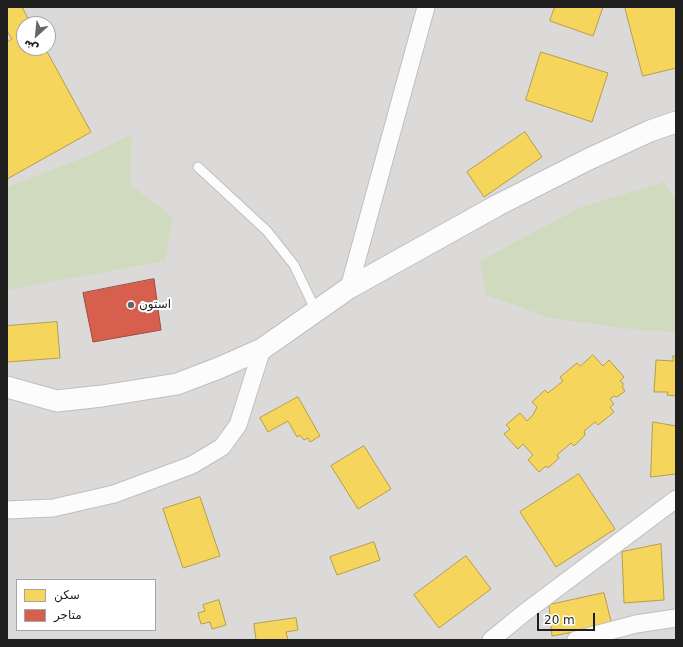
<!DOCTYPE html>
<html>
<head>
<meta charset="utf-8">
<style>
	body { margin:0 }
	#map { position:relative; width:683px; height:647px; overflow:hidden; background:#edeae8; font-family:"DejaVu Sans",Cairo,sans-serif }
	canvas { display:block }
	.frame { position:absolute; inset:0; border:8px solid #1f1f1f; pointer-events:none }
	.legend { position:absolute; left:16px; top:579px; width:140px; height:52px; box-sizing:border-box; background:#fff; border:1px solid #a5a5a5; margin:0; padding:5px 7px; list-style:none; font-size:12px; color:#1f1f1f }
	.legend li { display:flex; align-items:center; gap:8px; height:20px }
	.legend b { width:20px; border:1px solid #a5a5a5 }
	.north { position:absolute; left:16px; top:16px; width:40px; height:40px; box-sizing:border-box; background:#fff; border:1px solid #a5a5a5; border-radius:50%; rotate:207deg; font-size:11px; font-weight:700; line-height:16px; text-align:center; color:#1f1f1f }
	.north::after { content:''; display:block; margin:auto; width:14px; height:18px; background:#676665; clip-path:polygon(50% 0,100% 100%,50% 72%,0 100%) }
	.scale { position:absolute; left:537px; top:613px; width:58px; height:18px; box-sizing:border-box; border:2px solid #1f1f1f; border-top:0; padding-left:5px; font-size:12px; line-height:14px; white-space:nowrap; color:#1f1f1f; -webkit-text-stroke:3px #fff; paint-order:stroke }
</style>
</head>
<body>
<div id="map">
<canvas width="683" height="647"></canvas>
<div class="frame"></div>
<ul class="legend">
<li><b style="height:11px;background:#f6d55c"></b>سكن</li>
<li><b style="height:11px;background:#d6604d"></b>متاجر</li>
</ul>
<div class="north">ش</div>
<div class="scale">20 m</div>
</div>
<script>
const ctx = document.querySelector('canvas').getContext('2d');
ctx.lineJoin = 'round';
function fill(path, color) { ctx.fillStyle = color; ctx.fill(path, 'evenodd'); }
function strokePath(path, color, width, dash) { ctx.strokeStyle = color; ctx.lineWidth = width; ctx.lineCap = dash ? 'butt' : 'round'; ctx.setLineDash(dash || []); ctx.stroke(path); }
function drawText(font, color, halo, rows, align = 'center') {
  ctx.font = font + ' "DejaVu Sans",Cairo,sans-serif'; ctx.lineWidth = 4; ctx.setLineDash([]); ctx.textBaseline = 'middle'; ctx.strokeStyle = halo; ctx.fillStyle = color; for (const [text, x, y, turn = 0] of rows) {
    ctx.save(); ctx.translate(x, y); ctx.rotate((+turn || 0) * Math.PI / 180); ctx.textAlign = isNaN(turn) ? turn : align; if (halo) ctx.strokeText(text, 0, 0); ctx.fillText(text, 0, 0); ctx.restore();
  }
}
const residential = new Path2D(`
	M7 7H676V640H7ZM24 24H48V48H24ZM17 580H155V630H17Z`);
const forest = new Path2D(`
	M132 134 130 184 173 218 165 261 7 290V187L88 156Z
	M664 182 676 201V332L638 330 550 318 486 295 480 261 581 207Z`);
const homes = new Path2D(`
	M7 7H22L31 24H24V48H45L91 132 7 179V42L12 39 7 31Z
	M555 7H603L593 36 550 21Z
	M625 7H676V68L643 76Z
	M541 52 608 73 592 122 526 100Z
	M525 132 542 157 484 197 467 172Z
	M57 322 60 358 7 362V326Z
	M593 355 603 366 609 360 624 377 620 381 623 383V386L622 387 625 391 617 397 614 396 610 399 614 404 610 407 614 412 598 425 595 422 584 431 585 435 574 446 571 443 557 455 559 458 548 468 546 466 539 472 528 460 533 455 523 444 518 449 504 434 510 429 506 425 520 413 527 421 533 415 537 407 532 402 545 390 548 393 563 381 560 377 577 363 580 366Z
	M673 356H676V396L667 395 668 392H654L656 360 673 361Z
	M298 397 320 436 310 442 308 438 304 440 300 435 297 437 288 421 268 432 260 418Z
	M653 422 676 426V474L651 477Z
	M364 446 391 489 358 509 331 466Z
	M579 474 615 529 556 567 520 512Z
	M200 497 220 556 183 568 163 509Z
	M374 542 380 560 337 575 330 557Z
	M661 544 664 600 624 603 622 552Z
	M466 556 491 589 439 628 414 595Z
	M604 593 612 625 552 636 549 605Z
	M219 600 226 625 212 629 210 622 201 624 198 613 205 611 203 605Z
	M296 618 298 630 286 632 288 640H256L254 624Z`);
const shops = new Path2D(`
	M154 279 161 330 93 342 83 293Z`);
const service = new Path2D(`
	M198 167 267 231 294 265 316 311`);
const minor = new Path2D(`
	M349 288 426 7
	M7 510 53 508 114 494 192 465 222 447 238 425 262 349
	M491 640 524 613 676 499
	M576 640 636 624 676 618`);
const tertiary = new Path2D(`
	M7 387 57 401 102 396 177 384 219 368 262 349 349 288 498 205 589 159 650 131 676 122`);
const markers = [
	[131,305,4,"#676665"]
];
const poiNames = [
	["استون",139,305]
];
fill(residential, '#dcdad9');
fill(forest, '#d0dabf');
fill(homes, '#f6d55c');
strokePath(homes, '#b69e4a', 1);
fill(shops, '#d6604d');
strokePath(shops, '#9f4c3f', 1);
strokePath(service, '#c0bfbe', 11);
strokePath(minor, '#c0bfbe', 19);
strokePath(tertiary, '#c0bfbe', 23);
strokePath(service, '#fcfcfc', 9);
strokePath(minor, '#fcfcfc', 17);
strokePath(tertiary, '#fcfcfc', 21);
for (const [x, y, r, color] of markers) { const dot = new Path2D(); dot.arc(x, y, r, 0, 2 * Math.PI); ctx.fillStyle = color; ctx.fill(dot); strokePath(dot, '#fff', 1.5); }
drawText('12px', '#1f1f1f', '#fff', poiNames, 'left');
</script>
</body>
</html>
